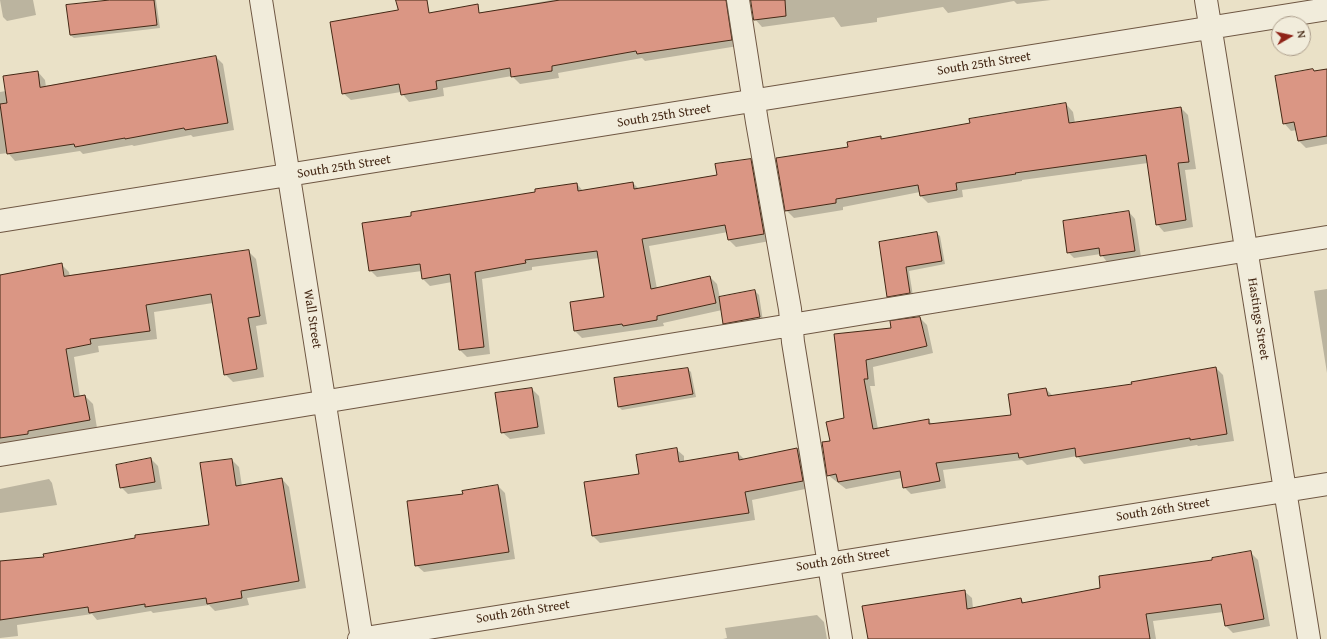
<!DOCTYPE html>
<html>
<head>
<meta charset="utf-8">
<style>
	body { margin:0 }
	#map { position:relative; width:1327px; height:639px; overflow:hidden; background:#eae1c7; font-family:"Gentium Book Plus",serif }
	canvas { display:block }
	.north { position:absolute; left:1271px; top:16px; width:40px; height:40px; box-sizing:border-box; background:#f1ecdb; border:1px solid #ac9e8c; border-radius:50%; rotate:81deg; font-size:11px; font-weight:700; line-height:16px; text-align:center; color:#442815 }
	.north::after { content:''; display:block; margin:auto; width:14px; height:18px; background:#8f2418; clip-path:polygon(50% 0,100% 100%,50% 72%,0 100%) }
</style>
</head>
<body>
<div id="map">
<canvas width="1327" height="639"></canvas>
<div class="north">N</div>
</div>
<script>
const ctx = document.querySelector('canvas').getContext('2d');
ctx.lineJoin = 'round';
function fill(path, color) { ctx.fillStyle = color; ctx.fill(path, 'evenodd'); }
function strokePath(path, color, width, dash) { ctx.strokeStyle = color; ctx.lineWidth = width; ctx.lineCap = dash ? 'butt' : 'round'; ctx.setLineDash(dash || []); ctx.stroke(path); }
function drawText(font, color, halo, rows, align = 'center') {
  ctx.font = font + ' "Gentium Book Plus",serif'; ctx.lineWidth = 3; ctx.setLineDash([]); ctx.textBaseline = 'middle'; ctx.strokeStyle = halo; ctx.fillStyle = color; for (const [text, x, y, turn = 0] of rows) {
    ctx.save(); ctx.translate(x, y); ctx.rotate((+turn || 0) * Math.PI / 180); ctx.textAlign = isNaN(turn) ? turn : align; if (halo) ctx.strokeText(text, 0, 0); ctx.fillText(text, 0, 0); ctx.restore();
  }
}
const shadow = new Path2D(`
	M0 0H33L36 15 7 21 3 17Z
	M119 0H156L160 28 74 38 70 35Z
	M552 0H735L738 46 645 61 642 58 558 73 559 78 520 84 512 76 443 88 444 96 409 102 401 92 351 100 343 93 412 25Z
	M751 0H1051L1017 4 1014 1 948 13 943 7 877 18V22L841 27 834 17 762 27 755 19Z
	M216 57 223 64 234 130 193 137 191 135 134 146 132 145 83 154 80 151 15 161 8 153 0 154V92L6 91 38 72 45 80 46 87Z
	M1327 69V144L1306 148 1299 141 1297 130 1291 131 1284 123Z
	M1066 104 1073 112 1075 123 1181 108 1188 115 1196 169 1185 170 1193 227 1164 232 1157 224 1148 163 1022 180V181L962 190 963 197 928 203 920 195V192L843 207V210L794 218 786 210 849 148 880 138 883 140 971 124Z
	M750 160 757 167 770 241 736 247 729 240 728 232 649 246 657 289 710 277 717 284 720 298 755 291 759 295 763 321 727 327 724 323 722 310 663 323 664 326 582 338 575 331 605 298 599 258 532 267V270L482 279 490 354 467 357 460 350 452 282 430 286 423 279 422 271 377 277 370 270 413 217 577 184 583 191 633 183 639 189 718 176Z
	M1129 212 1135 219 1141 257 1107 262 1101 254 1074 258 1068 252Z
	M936 233 940 236 945 264 909 271 913 296 891 300 887 296 880 243Z
	M248 251 256 259 267 324 256 326 264 377 233 382 225 374 213 303 154 312 157 339 98 346 99 352 74 357 80 397 85 396 93 404 97 428 0 446V275L61 264 69 272 70 277Z
	M1327 289V373L1314 291Z
	M920 318 927 325 933 353 873 367 875 386H870L878 429 928 420 933 425 1012 416 1046 389 1053 396 1133 385 1216 368 1223 375 1234 441 1198 446 1197 445 1084 464 1077 456 1027 465 1022 460 943 470 946 488 911 494 904 487 902 478 846 489 828 475 831 441 845 419 835 335 892 329Z
	M688 369 691 372 696 397 622 410 619 407Z
	M532 389 539 396 545 434 510 439 502 432Z
	M676 449 684 456V462L738 453 745 460 797 449 804 456 810 488 752 500 755 520 600 543 593 536 585 483 641 475Z
	M151 459 158 466 162 489 128 494 121 487Z
	M232 460 239 467 242 486 282 479 289 487 306 588 247 598 249 605 215 611 209 605 153 613 151 611 97 620 92 614 17 625 18 636 0 638V562L45 557 210 525Z
	M49 479 52 483 57 505 0 513V489Z
	M498 486 505 493 515 559 424 572 416 565 464 495Z
	M1250 552 1258 560 1270 626 1233 633 1226 626 1223 612 1153 621 1156 639H869L964 591 972 598 973 609 1021 599 1025 604 1101 589Z
	M817 615 824 622 827 639H723L727 638 725 628Z`);
const building = new Path2D(`
	M110 0H154L157 25 70 35 66 5Z
	M396 0H427L429 13 478 4 479 13 560 0H726L732 40 637 54 636 51 552 66V71L511 77 510 68 436 81 437 89 401 95 399 84 342 94 330 22 398 10Z
	M751 0H785L786 16 754 20Z
	M216 56 228 123 185 130 184 128 125 139V138L75 147 74 144 7 154 0 104 7 103 3 76 38 71 40 87Z
	M1313 69 1314 71 1327 69V136L1298 141 1294 122 1283 124 1275 76Z
	M1066 103 1069 123 1181 107 1189 162 1178 163 1186 220 1156 225 1146 155 1015 173 1016 174 956 183 957 190 920 196 918 185 836 199V203L785 211 776 158 848 147 847 142 881 136V139L970 123 969 119Z
	M751 159 764 234 728 240 725 225 642 239 651 289 710 276 716 303 657 316V320L623 326 622 324 574 331 570 302 604 297 597 251 525 260 526 263 475 272 484 347 459 350 450 274 422 279 420 264 369 271 362 223 411 216V212L535 192V189L577 183 578 191 633 182 634 189 717 175 715 164Z
	M1129 211 1135 251 1100 256 1099 248 1067 253 1063 221Z
	M937 232 942 261 906 267 910 293 887 297 879 242Z
	M249 250 260 316 248 318 257 369 224 375 211 294 146 305 150 331 90 339 91 344 66 349 74 397 85 395 90 420 28 431V434L0 438V275L62 263 64 276Z
	M755 290 760 317 723 324 719 297Z
	M920 317 927 346 866 360 868 379H864L873 429 929 419V424L1011 415 1008 394 1046 388 1048 396 1132 384 1131 382 1216 367 1227 434 1190 440V438L1076 457 1075 448 1019 458 1018 453 936 463 940 481 903 488 900 471 838 482 836 474 827 476 822 442 830 441 826 422 844 418 834 334 891 328 890 321Z
	M688 368 693 394 618 407 614 378Z
	M532 388 538 427 501 433 495 393Z
	M677 448 679 462 738 452 739 460 797 448 803 481 745 492 749 513 592 536 584 482 639 474 636 455Z
	M151 458 155 482 120 488 116 465Z
	M232 459 236 486 282 478 299 581 241 591 242 598 207 604 206 598 145 607V604L89 613 88 607 0 620V561L44 557 43 554 135 538V535L209 525 200 463Z
	M498 485 509 552 415 566 407 501 463 494 462 491Z
	M1251 551 1264 619 1225 626 1221 604 1146 614 1150 639H868L862 606 965 590 967 609 1021 598 1022 603 1100 588 1099 576 1212 560V558Z`);
const minor = new Path2D(`
	M261 0 362 639
	M738 0 757 122 790 309 793 342 841 639
	M1206 0 1309 639
	M0 221 1327 9
	M0 455 1327 237
	M359 639 1327 484`);
const streetNames = [
	["South 25th Street",984,64,-9],
	["South 25th Street",664,116,-9],
	["South 25th Street",344,167,-9],
	["Wall Street",312,319,81],
	["Hastings Street",1258,319,81],
	["South 26th Street",1163,510,-9],
	["South 26th Street",843,560,-9],
	["South 26th Street",523,612,-9]
];
fill(shadow, '#0003');
fill(building, '#da9684');
strokePath(building, '#442815', 1);
strokePath(minor, '#6e5642', 24);
strokePath(minor, '#f1ecdb', 22);
drawText('13px', '#442815', '#f1ecdb', streetNames);
</script>
</body>
</html>
